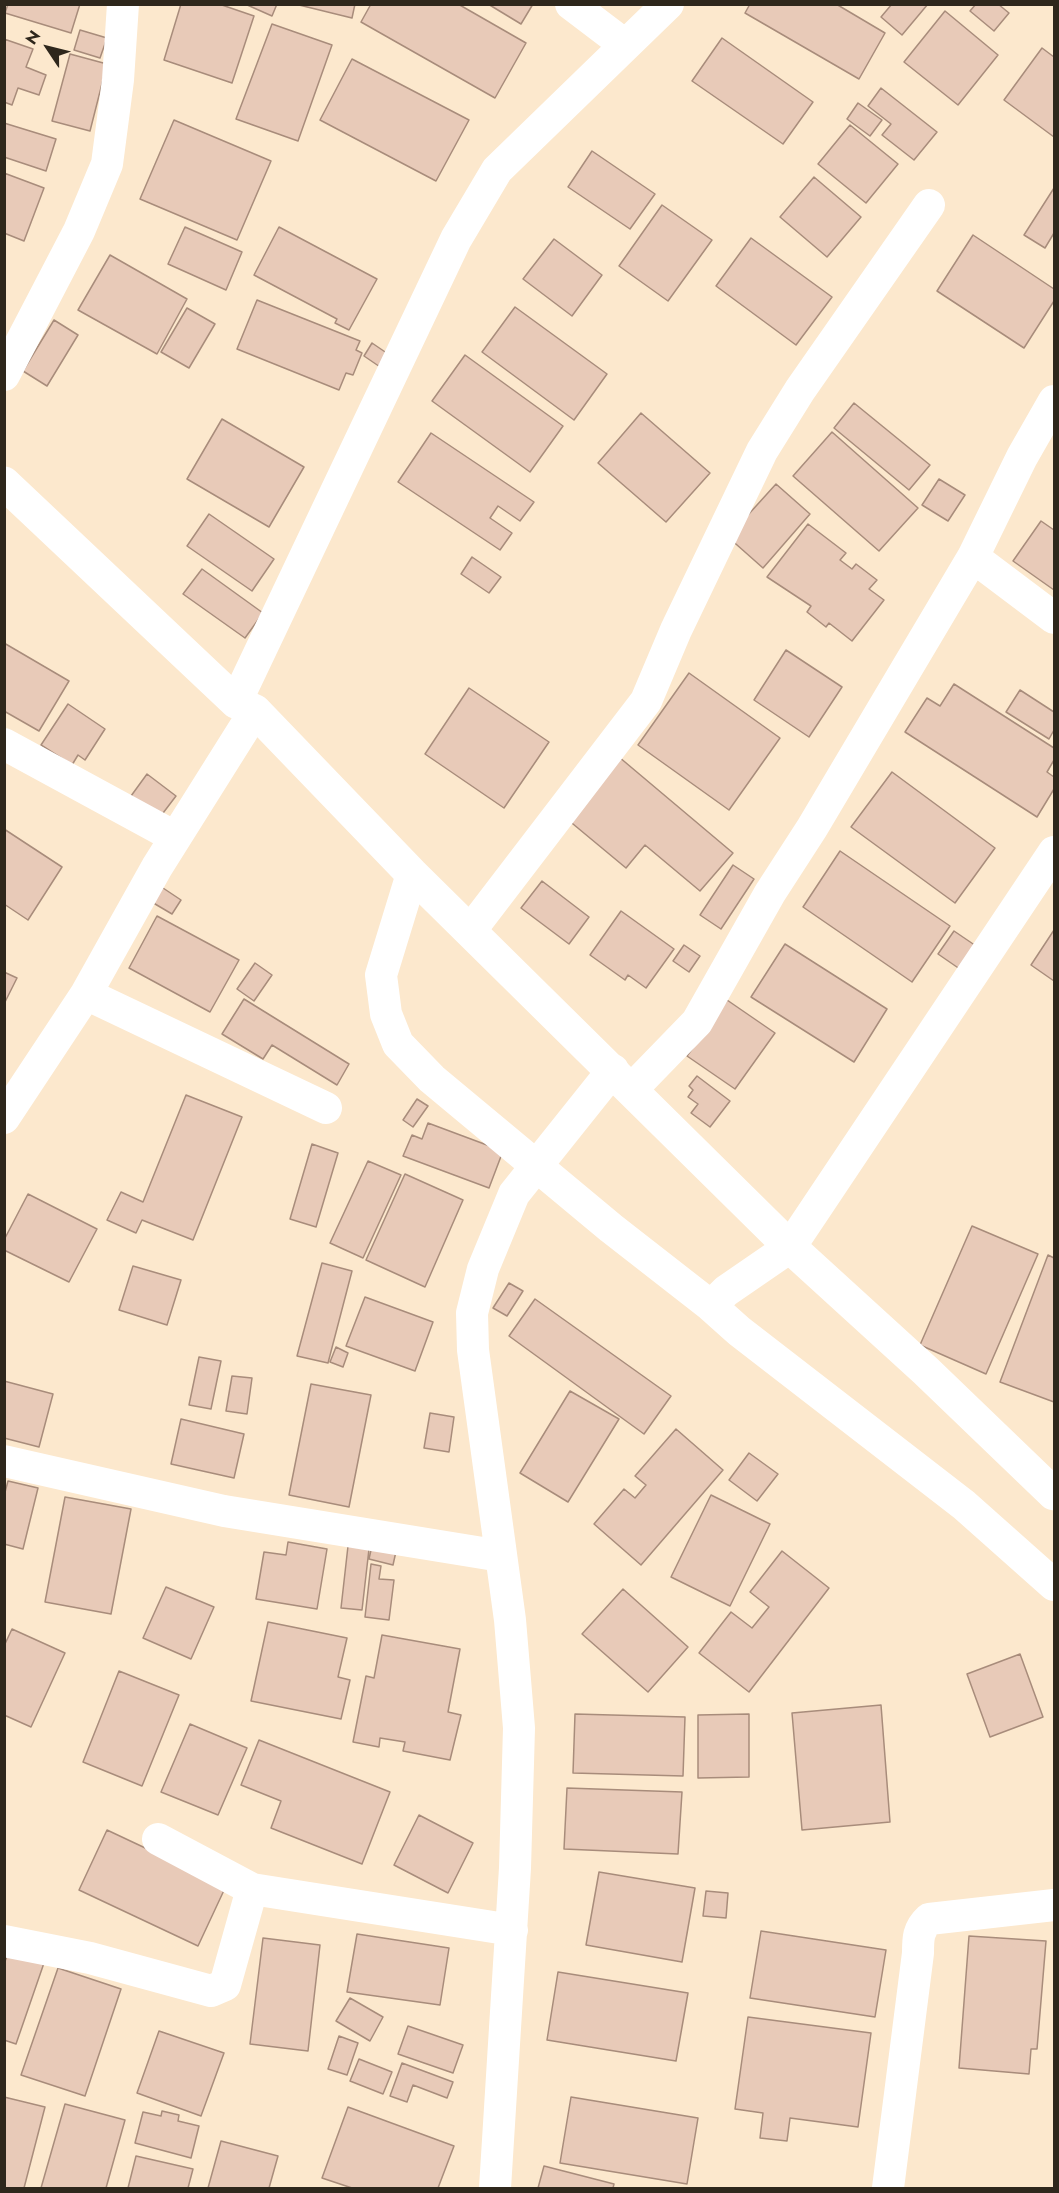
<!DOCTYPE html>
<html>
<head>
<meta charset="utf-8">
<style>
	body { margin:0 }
	#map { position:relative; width:1059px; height:2193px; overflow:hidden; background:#fce8cd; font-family:Jost,sans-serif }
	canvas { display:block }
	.frame { position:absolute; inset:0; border:6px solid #2e271c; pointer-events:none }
	.north { position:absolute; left:18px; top:18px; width:60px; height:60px; -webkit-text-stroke:4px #fce8cd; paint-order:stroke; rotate:305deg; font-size:16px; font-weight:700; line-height:24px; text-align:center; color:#2e271c }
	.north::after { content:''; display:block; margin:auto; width:21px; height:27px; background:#2e271c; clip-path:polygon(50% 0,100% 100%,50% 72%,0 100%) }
</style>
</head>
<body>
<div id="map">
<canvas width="1059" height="2193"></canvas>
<div class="frame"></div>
<div class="north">N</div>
</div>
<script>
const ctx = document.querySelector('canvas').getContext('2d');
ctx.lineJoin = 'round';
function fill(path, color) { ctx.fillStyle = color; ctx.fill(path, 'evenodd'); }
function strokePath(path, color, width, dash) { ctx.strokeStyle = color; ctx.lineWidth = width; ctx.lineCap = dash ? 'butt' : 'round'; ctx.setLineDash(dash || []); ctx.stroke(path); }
const building = new Path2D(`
	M8 4H80L71 33 5 13Z
	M181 4H219L254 16 232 83 164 60Z
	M245 4H277L272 16Z
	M295 4H355L352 18Z
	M371 4H458L526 43 495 98 361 22Z
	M488 4H533L521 24Z
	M750 4H836L885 33 859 79 745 13Z
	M892 4H928L902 35 881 17Z
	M976 4H998L1009 13 994 31 970 11Z
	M945 11 998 55 958 105 904 62Z
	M272 24 332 45 298 141 236 119Z
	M80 30 107 38 100 58 74 50Z
	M722 38 813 102 783 144 692 81Z
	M4 39 33 49 26 67 46 75 39 95 18 88 12 105 4 102Z
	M1042 48 1054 57V137L1004 100Z
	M70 54 107 64 90 131 52 121Z
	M352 59 469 120 436 181 320 120Z
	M881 88 937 132 914 160 882 135 891 124 868 106Z
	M858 103 882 120 870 136 847 119Z
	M174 120 271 161 237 240 140 199Z
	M4 123 56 139 46 171 4 157Z
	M850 125 898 164 866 203 818 164Z
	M592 151 655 194 630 229 568 187Z
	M4 173 44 188 24 241 4 233Z
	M814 177 861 217 827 257 780 217Z
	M1054 188V233L1045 248 1024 235Z
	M662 205 712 240 668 301 619 266Z
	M185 227 242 252 226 290 168 264Z
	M279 227 377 279 349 330 335 323 337 319 254 275Z
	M973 235 1054 289V301L1024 348 937 291Z
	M751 238 832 297 796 345 716 286Z
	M554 239 602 275 572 316 523 279Z
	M110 255 187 299 157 354 78 310Z
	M257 300 360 341 356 350 362 353 353 375 346 373 339 390 237 349Z
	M515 307 607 374 574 420 482 352Z
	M187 308 215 324 189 368 161 352Z
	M54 320 78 335 47 386 23 371Z
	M372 343 394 358 386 371 364 356Z
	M465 355 563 426 530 472 432 401Z
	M854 403 930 465 909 490 834 428Z
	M641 413 710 473 666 522 598 463Z
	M222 419 304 467 269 527 187 479Z
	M832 432 918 508 879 551 793 476Z
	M431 433 534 502 520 521 498 506 490 518 512 533 500 550 398 482Z
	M939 479 965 495 948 521 922 505Z
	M776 484 810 514 763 568 728 537Z
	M209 514 274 559 252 591 187 546Z
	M1041 521 1054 530V590L1013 561Z
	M808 524 846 553 840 560 852 569 856 564 877 580 869 589 884 600 852 641 829 623 826 627 807 612 811 606 767 577Z
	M472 557 501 577 489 593 461 574Z
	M202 569 263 613 245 638 183 594Z
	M4 643 69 681 39 731 4 711Z
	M786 650 842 687 809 737 754 700Z
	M689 673 780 738 729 810 638 745Z
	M954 684 1054 748V760L1047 772 1054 777V789L1037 817 905 732 927 698 940 706Z
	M469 688 549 742 504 808 425 754Z
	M1020 690 1054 712V730L1049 739 1006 712Z
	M68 704 105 729 85 760 78 755 72 765 41 745Z
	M619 757 733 853 700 891 645 845 626 868 567 819Z
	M892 772 995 848 955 903 851 827Z
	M147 774 176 796 160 817 131 796Z
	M4 829 62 867 28 920 4 904Z
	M840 851 950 926 912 982 803 907Z
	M733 865 754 879 721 929 700 915Z
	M542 881 589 917 569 944 521 908Z
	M160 886 181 900 172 914 150 901Z
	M621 911 674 949 646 988 628 975 625 980 590 955Z
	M157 916 239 960 210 1012 129 968Z
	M1054 930V981L1031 965Z
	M954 931 982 950 967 974 938 954Z
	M785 944 887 1009 854 1062 751 997Z
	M684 945 700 956 689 972 673 961Z
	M255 963 272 975 254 1001 237 989Z
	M4 972 17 978 4 1004Z
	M244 999 349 1064 337 1085 272 1045 263 1059 222 1034Z
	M727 1000 775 1033 735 1089 687 1056Z
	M697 1076 730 1101 710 1127 691 1113 698 1104 688 1097 693 1090 689 1086Z
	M186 1095 242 1117 193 1240 142 1220 136 1233 107 1220 121 1192 143 1202Z
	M417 1099 428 1106 413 1127 403 1120Z
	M428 1123 503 1151 489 1188 403 1156 412 1135 422 1139Z
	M312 1144 338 1153 316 1227 290 1219Z
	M368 1161 401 1175 363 1258 330 1243Z
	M405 1174 463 1200 425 1287 366 1260Z
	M28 1194 97 1229 69 1282 4 1250V1240Z
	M972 1226 1038 1254 986 1374 920 1345Z
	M1048 1255 1054 1258V1402L1000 1382Z
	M322 1263 352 1271 328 1363 297 1356Z
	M133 1266 181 1280 167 1325 119 1310Z
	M509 1283 523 1291 507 1316 493 1308Z
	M365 1297 433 1322 415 1371 346 1346Z
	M535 1299 671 1396 644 1434 509 1336Z
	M336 1347 348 1353 343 1367 330 1362Z
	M199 1357 221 1361 211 1409 189 1405Z
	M232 1376 252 1378 247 1414 226 1411Z
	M4 1381 53 1394 39 1447 4 1438Z
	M311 1384 371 1395 349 1507 289 1495Z
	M570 1391 619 1419 568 1502 520 1473Z
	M430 1413 454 1417 449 1452 424 1448Z
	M181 1419 244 1434 234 1478 171 1464Z
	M676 1429 723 1470 641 1565 594 1524 624 1489 635 1498 646 1485 635 1476Z
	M749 1453 778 1474 757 1501 729 1480Z
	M8 1481 38 1488 23 1549 4 1544V1496Z
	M711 1495 770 1524 730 1606 671 1577Z
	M65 1497 131 1509 111 1614 45 1602Z
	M373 1541 397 1547 393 1565 369 1559Z
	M288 1542 327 1549 317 1609 256 1599 264 1552 286 1555Z
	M348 1546 369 1549 362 1610 341 1608Z
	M782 1551 829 1588 749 1692 699 1653 731 1612 752 1628 769 1607 750 1592Z
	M371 1564 381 1566 379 1579 394 1580 389 1620 365 1617Z
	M166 1587 214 1607 191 1659 143 1638Z
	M623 1589 688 1647 648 1692 582 1634Z
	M268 1622 347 1638 338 1677 350 1680 341 1719 251 1701Z
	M12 1629 65 1653 31 1727 4 1715V1646Z
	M382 1635 460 1649 448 1712 461 1715 450 1760 403 1751 405 1742 380 1738 379 1747 353 1742 366 1676 374 1678Z
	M1020 1654 1043 1717 990 1737 967 1674Z
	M119 1671 179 1695 142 1786 83 1762Z
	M881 1705 890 1822 802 1830 792 1713Z
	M575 1714 685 1717 683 1776 573 1773Z
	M749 1714V1777L698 1778V1715Z
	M190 1724 247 1748 218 1815 161 1792Z
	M259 1740 390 1792 362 1864 271 1828 281 1801 241 1785Z
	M567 1788 682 1792 678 1854 564 1849Z
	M419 1815 473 1843 448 1893 394 1865Z
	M107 1830 226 1886 198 1946 79 1890Z
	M599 1872 695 1888 682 1962 586 1945Z
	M706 1891 728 1893 726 1918 703 1916Z
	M761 1931 886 1950 875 2017 750 1998Z
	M357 1934 449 1948 440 2005 347 1992Z
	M969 1936 1046 1941 1037 2049H1031L1029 2074 959 2068Z
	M263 1938 320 1945 308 2051 250 2044Z
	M9 1951 44 1963 16 2044 4 2040V1964Z
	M58 1968 121 1989 85 2096 21 2075Z
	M558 1972 688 1993 676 2061 547 2040Z
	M350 1998 383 2017 370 2041 336 2021Z
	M748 2017 871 2033 858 2127 790 2118 787 2141 760 2138 763 2113 735 2109Z
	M408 2026 463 2045 453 2073 398 2054Z
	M159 2031 224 2053 201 2116 137 2093Z
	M339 2036 358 2043 347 2075 328 2069Z
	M359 2059 392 2072 383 2094 350 2081Z
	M402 2063 453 2082 447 2098 413 2085 407 2102 390 2096Z
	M4 2097 45 2107 24 2188H4Z
	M571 2097 698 2118 687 2184 560 2163Z
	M65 2104 125 2120 106 2188H41Z
	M348 2107 454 2146 438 2188H352L322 2178Z
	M162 2111 179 2115 178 2121 199 2126 191 2158 135 2143 143 2112 161 2116Z
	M221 2141 278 2156 269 2188H208Z
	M136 2156 193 2169 188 2188H128Z
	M544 2166 614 2184 613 2188H538Z`);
const minor = new Path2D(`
	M571 4 625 45
	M4 375 79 231 107 164 118 80 123 4
	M973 557 1054 618
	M236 702 456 239 497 170 668 4
	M4 744 175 837
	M412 874 381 975 386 1014 398 1044 432 1079 611 1228 711 1306 726 1291 790 1247 1054 852
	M470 931 646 701 676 630 762 451 800 390 929 205
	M86 994 326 1108
	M632 1089 697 1022 770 893 812 828 973 557 1022 457 1054 401
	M4 1118 86 994 157 867 255 711
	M711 1306 739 1331 964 1505 1054 1585
	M4 1461 224 1511 501 1556
	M158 1839 252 1889 512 1930
	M4 1941 90 1958 211 1991 225 1985 252 1889
	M495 2188 515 1868 519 1728 510 1620 473 1350 472 1313 483 1269 514 1194 613 1070
	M888 2188 918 1953C918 1939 918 1929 929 1919L1054 1905`);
const tertiary = new Path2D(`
	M4 483 236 702 255 711 412 874 790 1247 926 1371 1054 1494`);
fill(building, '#e8cab8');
strokePath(building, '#a88c7b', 1.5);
strokePath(minor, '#fff', 32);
strokePath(tertiary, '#fff', 33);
</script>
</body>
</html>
